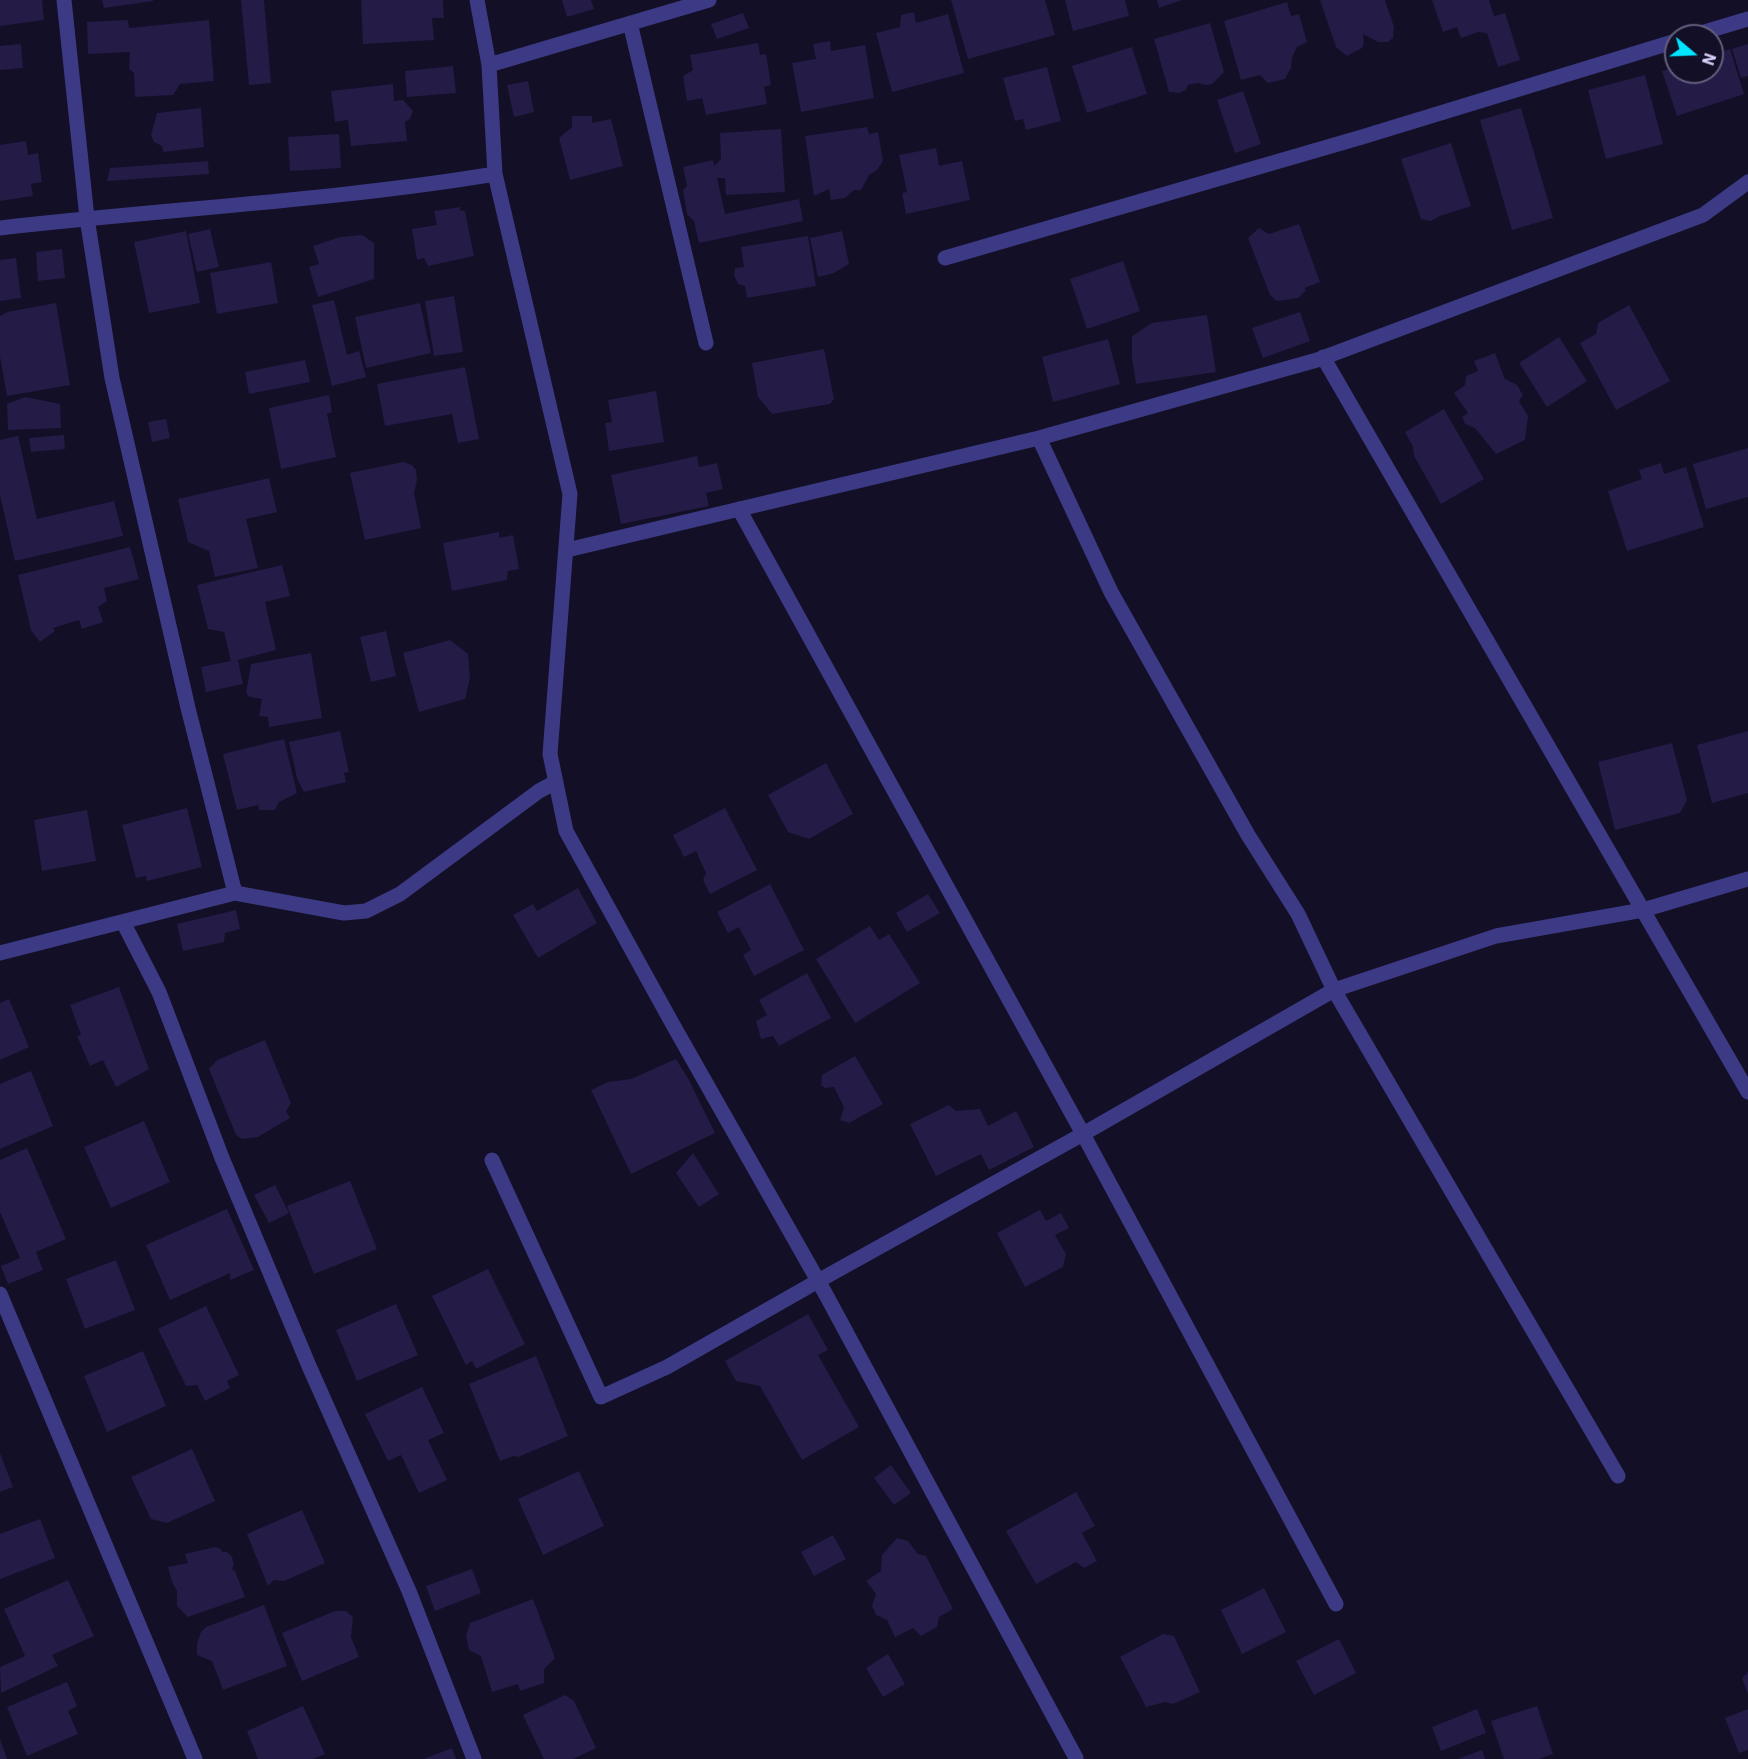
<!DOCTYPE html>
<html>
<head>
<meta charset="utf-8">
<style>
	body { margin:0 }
	#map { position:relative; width:1748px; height:1759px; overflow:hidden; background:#130f26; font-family:"IBM Plex Sans",sans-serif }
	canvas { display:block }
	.north { position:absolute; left:1664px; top:24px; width:60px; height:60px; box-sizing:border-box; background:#130f26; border:2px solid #625e7d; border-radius:50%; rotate:109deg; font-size:16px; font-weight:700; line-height:24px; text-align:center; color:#d9d4ff }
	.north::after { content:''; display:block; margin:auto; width:21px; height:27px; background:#00e5ff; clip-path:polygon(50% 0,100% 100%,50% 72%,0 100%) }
</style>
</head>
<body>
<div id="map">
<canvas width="1748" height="1759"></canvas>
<div class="north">N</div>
</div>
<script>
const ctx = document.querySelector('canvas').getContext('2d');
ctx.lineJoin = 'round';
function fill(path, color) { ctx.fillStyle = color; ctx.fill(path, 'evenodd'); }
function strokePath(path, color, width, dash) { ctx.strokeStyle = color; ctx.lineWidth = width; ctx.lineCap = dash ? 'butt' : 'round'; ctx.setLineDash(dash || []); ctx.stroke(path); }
const building = new Path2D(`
	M0 0H42L44 20 0 26Z
	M102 0H153V1L104 8Z
	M241 0H264L271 83 249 85Z
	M361 0H443L444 18H432L434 40 363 44Z
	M562 0H591L594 9 567 17Z
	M951 0H1045L1055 35 968 59Z
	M1065 0H1125L1129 16 1073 31Z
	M1157 0H1182L1159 8Z
	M1320 0H1385L1394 27 1393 38 1388 42H1378L1363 34 1364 43 1362 48 1347 56 1336 47Z
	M1432 0H1489L1494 16 1505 13 1520 60 1498 67 1487 33 1478 32 1461 38 1457 27 1443 32Z
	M1287 2 1291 16 1299 14 1307 42 1297 47 1292 58 1291 68 1285 79 1268 83 1260 75 1241 80 1224 21Z
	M914 12 916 23 948 14 964 73 892 92 876 33 900 27 901 15Z
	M743 13 749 28 717 39 711 24Z
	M128 20 129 28 209 20 214 81 180 84 173 95 135 97 134 73 129 69 130 52 88 54 87 22Z
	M1210 23 1224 72 1212 84 1206 85 1198 83 1188 85 1186 90 1179 93 1169 92 1154 39Z
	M830 41 831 51 865 45 874 98 801 112 792 63 816 59 813 44Z
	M758 43 760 55 766 54 771 85 764 87 767 104 706 115 702 98 687 101 683 76 693 70 690 55Z
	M21 44 23 68 0 70V46Z
	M1748 44V76L1741 78 1732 49Z
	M1132 47 1147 94 1087 113 1072 66Z
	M1730 49 1744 94 1677 116 1662 71 1676 67V72H1712V55Z
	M453 66 456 93 407 97 405 71Z
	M1047 67 1061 121 1026 130 1023 119 1015 121 1003 78Z
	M1645 75 1663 144 1606 159 1588 90Z
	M528 81 534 112 514 117 507 85Z
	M393 84 394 101 403 100 413 111 410 119 405 122 407 141 351 146 348 120 335 122 331 91Z
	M1243 91 1261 144 1235 153 1217 100Z
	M201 108 204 147 163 152 162 146 154 142 151 135 157 113Z
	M1521 108 1553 218 1512 230 1480 120Z
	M572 116H592V123L611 119 623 166 570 180 559 138 572 127Z
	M867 127 869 134 878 132 883 161 877 170 869 175 861 190H854L845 198 831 200 829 189 814 196 805 136Z
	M781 129 785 192 726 195 725 178H717L725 214 799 199 803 221 699 243 694 221 687 214 683 190 687 186 683 167 713 160 714 166 721 159 720 133Z
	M339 134 341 168 290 171 288 137Z
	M26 141 28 155 38 153 42 182 31 184 33 196 0 201V145Z
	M1451 143 1471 206 1440 216 1431 221 1421 219 1401 159Z
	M936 148 939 166 962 161 970 200 906 214 902 193 907 192 899 155Z
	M208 161 209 174 107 181 110 168Z
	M461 207 459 210 465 211 474 256 428 266 424 258 417 260 412 229 437 225 434 211Z
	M1299 224 1320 282 1304 288 1306 290 1298 298 1277 301 1270 295 1248 238 1259 228 1269 234Z
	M210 229 219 267 197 272 188 234Z
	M186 231 200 303 149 313 134 242Z
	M842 231 849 264 834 273 818 277 810 238Z
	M362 235 374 243V279L318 297 309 267 319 264 313 246 340 237Z
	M808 236 816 286 747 298 745 286 738 284 734 275 735 268 744 267 741 247Z
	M62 249 65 278 38 281 36 252Z
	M16 258 21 298 0 301V260Z
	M1123 261 1140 311 1087 329 1070 279Z
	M271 262 278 303 217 314 210 273Z
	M454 296 463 352 434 356 425 301Z
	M334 300 347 355 359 351 366 377 332 386 312 305Z
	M56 303 70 385 7 396 0 357V316L7 312Z
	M420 303 431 353 366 368 355 317Z
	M1629 305 1670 381 1616 410 1580 343 1596 334 1598 323Z
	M1300 312 1310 341 1263 358 1252 328Z
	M1207 315 1216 372 1136 384 1132 357V336L1152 323Z
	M1559 337 1587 381 1547 407 1519 363Z
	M1108 339 1120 384 1053 402 1042 357Z
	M824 349 834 399 830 404 772 414 758 397 752 363Z
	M1495 353 1505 379 1517 385 1523 395 1519 401 1528 416 1525 440 1496 454 1475 428 1465 424 1462 417 1468 413 1454 393 1465 385 1466 376 1478 371 1474 361Z
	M305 360 310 382 249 394 245 372Z
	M465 367 479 439 458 443 452 414 385 426 377 384Z
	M656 391 664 442 609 451 605 423 612 422 608 400Z
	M329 395 332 412 327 414 336 457 281 469 269 408Z
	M25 397 60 404 61 428 8 430 7 404Z
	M1444 409 1484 479 1441 504 1414 456 1413 447 1405 432Z
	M166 419 170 438 152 442 148 422Z
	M64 435 65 449 31 452 29 438Z
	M18 436 37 519 114 501 123 536 15 561 0 495V440Z
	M1748 448V497L1706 509 1693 464Z
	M697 456 699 467 717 463 723 489 706 493 709 506 621 524 611 475Z
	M403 462 412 465 416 470 417 480 414 493 421 528 365 540 350 473Z
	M1661 463 1664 474 1686 467 1704 527 1627 551 1608 491 1642 479 1639 470Z
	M269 478 277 512 246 519 258 568 215 577 209 551 188 542 178 499Z
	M499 532V538L513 535 519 569 508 571 507 580 452 591 443 543Z
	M130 547 139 579 104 588 107 601 98 607 103 622 82 629 79 620 53 628 55 631 40 642 31 630 18 575Z
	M282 565 290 596 265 602 276 650 238 660 243 684 206 692 201 667 231 661 224 632 208 629 197 585Z
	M386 631 396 676 371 682 360 637Z
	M450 640 468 654 470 678 465 699 419 712 403 653Z
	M311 653 322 718 269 727 268 717 259 716 262 699 250 697 246 693 251 664Z
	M340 731 349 772 344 773 346 782 304 792 297 778 289 742Z
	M1748 731V793L1712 803 1697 745Z
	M284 739 297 793 279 802 275 810H259L258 805 237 810 223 754Z
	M1672 743 1687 800 1680 813 1615 830 1598 762Z
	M826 763 853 814 809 839 788 832 768 795Z
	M187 808 202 867 147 881 146 876 136 878 122 825Z
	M725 808 757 870 710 894 703 880 706 873 696 851 684 857 673 835Z
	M87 810 96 861 42 871 34 820Z
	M770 884 804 950 754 976 743 955 751 950 739 927 728 933 717 912Z
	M578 888 597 923 538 958 513 915 533 904 537 911Z
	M928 894 940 913 907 932 896 913Z
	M236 910 240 929 225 933 224 942 183 951 177 924Z
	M870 926 879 940 889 934 920 983 855 1023 816 959Z
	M807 973 831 1018 779 1046 773 1036 761 1039 756 1021 767 1015 759 1000Z
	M119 987 149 1069 116 1087 103 1060 90 1066 77 1036 81 1035 70 1005Z
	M9 999 29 1047 0 1060V1003Z
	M265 1040 291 1103 286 1111 290 1118 258 1137 242 1139 236 1135 209 1069 217 1060Z
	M855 1056 883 1104 849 1123 840 1120 844 1107 834 1087 825 1088 821 1085 822 1075Z
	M676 1059 689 1080 715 1133 631 1174 591 1090 608 1082 631 1079Z
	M31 1071 53 1126 0 1149V1084Z
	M949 1105 956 1111 980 1109 988 1126 1016 1111 1034 1147 989 1170 981 1154 936 1176 910 1124Z
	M144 1121 170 1182 111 1208 84 1147Z
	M27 1148 66 1239 36 1252 43 1270 8 1284 1 1266 20 1258 0 1212V1160Z
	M693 1153 719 1194 699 1207 676 1173Z
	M350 1181 377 1249 314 1274 287 1206Z
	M275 1185 289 1213 269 1223 254 1195Z
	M227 1209 254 1270 230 1280V1273L170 1300 146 1245Z
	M1040 1210 1046 1221 1061 1213 1069 1228 1055 1235 1066 1254 1063 1267 1025 1287 997 1233Z
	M116 1260 135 1310 85 1329 66 1279Z
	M488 1269 525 1344 476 1369 472 1361 466 1365 432 1296Z
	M396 1304 418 1355 357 1381 336 1330Z
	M206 1306 239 1375 227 1381 230 1388 205 1401 197 1385 186 1386 158 1329Z
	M808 1314 828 1350 818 1355 859 1427 802 1460 760 1386 736 1381 725 1361Z
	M143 1351 166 1406 107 1432 84 1376Z
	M536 1356 568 1436 518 1457 513 1456 500 1461 469 1384Z
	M422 1387 444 1433 428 1440 447 1480 419 1493 401 1455 388 1461 365 1414Z
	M192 1449 215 1501 167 1523 151 1519 131 1477Z
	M0 1453 13 1487 0 1492Z
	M891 1465 911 1493 894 1505 874 1478Z
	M579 1471 604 1526 543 1555 518 1499Z
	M1076 1492 1095 1526 1082 1533 1097 1561 1084 1568 1076 1562 1036 1584 1006 1531Z
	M302 1510 325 1563 284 1581 274 1580 268 1586 247 1534Z
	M40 1519 55 1558 0 1579V1534Z
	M833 1535 846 1559 814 1576 801 1552Z
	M897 1538 908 1541 918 1554 926 1556 953 1609 939 1617 937 1627 921 1636 913 1628 895 1637 887 1620 876 1615 872 1606 876 1594 866 1581 881 1571 882 1555Z
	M215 1547 221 1549 222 1552H227L232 1557 234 1564 232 1569 235 1571 245 1597 188 1617 177 1606V1591L172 1582 168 1567 188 1563 185 1554Z
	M472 1569 481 1593 435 1611 426 1586Z
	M68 1580 94 1636 52 1655 58 1666 1 1693 0 1667 25 1656 4 1609Z
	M1264 1588 1286 1632 1242 1654 1221 1610Z
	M533 1599 555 1658 544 1669V1683L520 1691 518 1684 492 1692 481 1656 469 1650 466 1636 470 1623Z
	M264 1605 287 1666 223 1690 212 1661 197 1655V1643L201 1632 206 1627Z
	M335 1611H346L353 1617 351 1637 359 1657 302 1681 282 1633Z
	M1163 1634 1174 1636 1200 1692 1173 1704 1165 1702 1146 1707 1120 1657Z
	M1339 1639 1356 1673 1314 1695 1296 1661Z
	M888 1654 905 1684 883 1697 866 1668Z
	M1748 1672V1694L1742 1678Z
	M67 1682 77 1706 68 1711 78 1734 27 1756 7 1707Z
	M565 1695 574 1701 596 1748 573 1759H544L523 1715Z
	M303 1706 325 1754 313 1759H258L247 1731Z
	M1537 1706 1553 1754 1539 1759H1504L1491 1721Z
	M1477 1709 1486 1733 1441 1751 1432 1727Z
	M1748 1709V1750L1739 1753 1725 1718Z
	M0 1739 7 1759H0Z
	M452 1748 456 1759H424Z
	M1482 1750 1485 1759H1458Z`);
const minor = new Path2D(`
	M64 0 87 218 112 378 188 708 235 893
	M477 0 489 65 495 174 570 494 550 754 566 831 672 1023 825 1293 1076 1758
	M630 23 706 343
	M1691 36 1748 19
	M489 65 709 0
	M0 228C165 209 331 201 495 174
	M945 258 1362 137 1676 41
	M1323 357 1748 1092
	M1039 438 1111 592 1248 835 1298 914 1334 990 1618 1476
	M739 509 1083 1134 1336 1604
	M567 550 1039 438 1317 360 1703 215 1748 182
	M123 922 159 992 222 1158 309 1366 409 1591 474 1759
	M0 953 235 893 344 913 366 911 400 894 539 791 556 782
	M492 1160 601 1397 667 1367 818 1281 1083 1134 1334 990 1496 936 1643 910 1748 879
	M0 1294 195 1759`);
fill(building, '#241b47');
strokePath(minor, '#3d3a85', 15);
</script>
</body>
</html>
